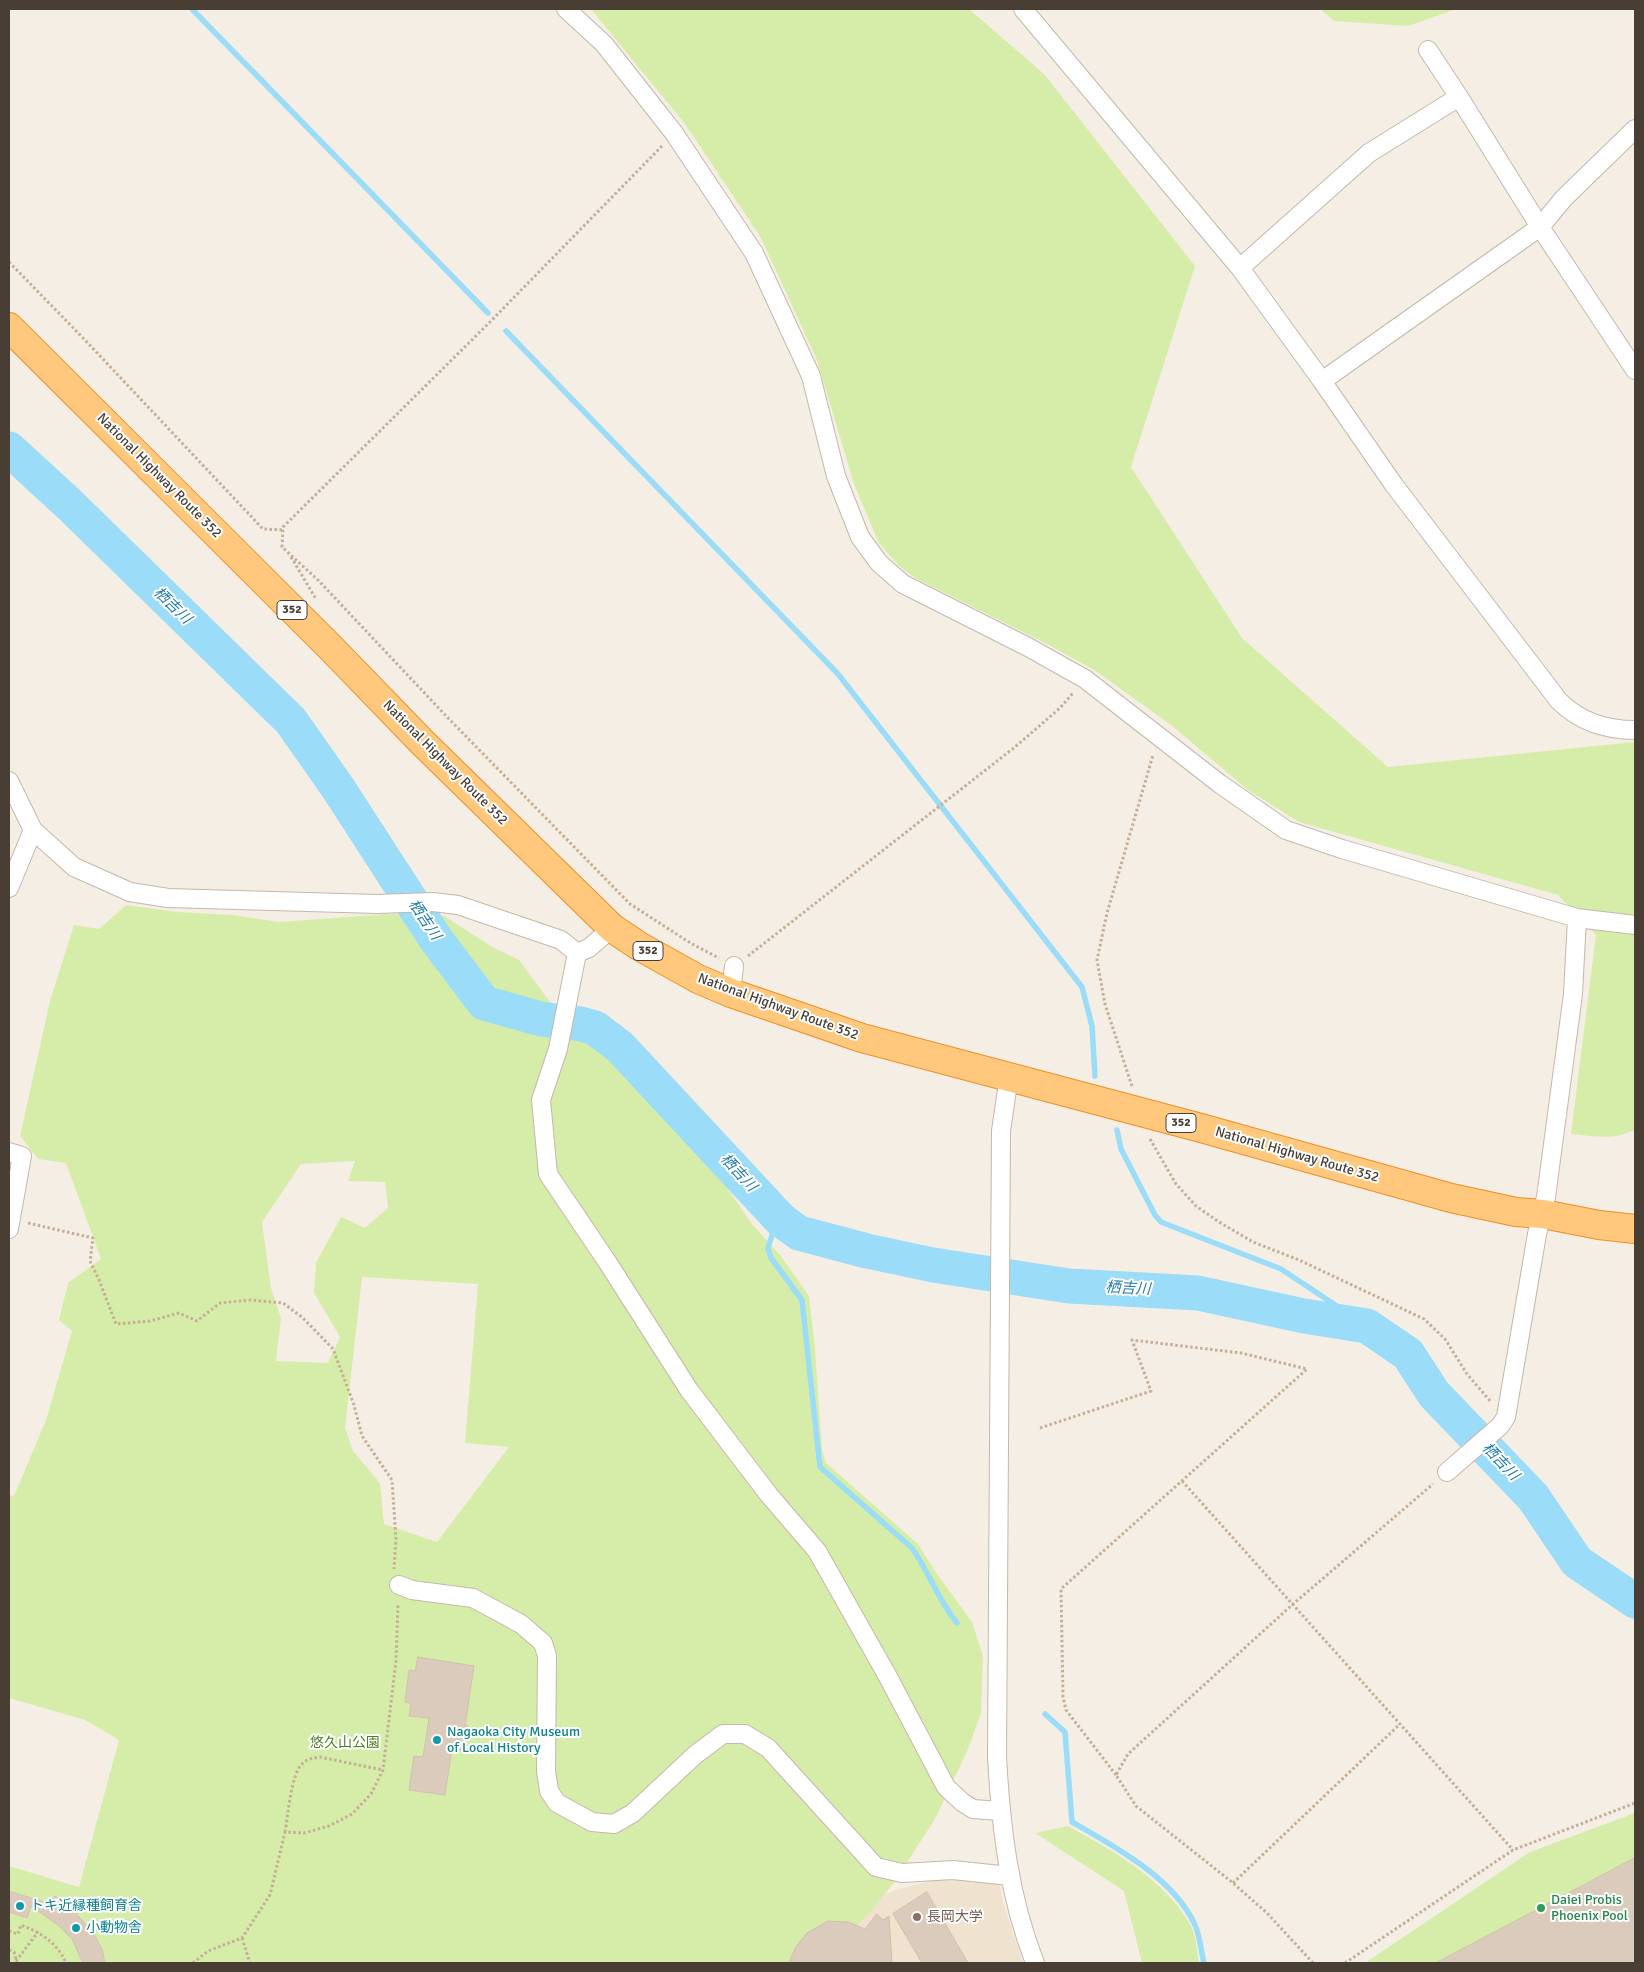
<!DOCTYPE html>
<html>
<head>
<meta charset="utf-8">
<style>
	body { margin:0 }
	#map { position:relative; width:1644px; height:1972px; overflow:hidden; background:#f5eee5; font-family:Signika,sans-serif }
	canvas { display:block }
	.frame { position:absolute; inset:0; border:10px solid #483e34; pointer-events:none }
</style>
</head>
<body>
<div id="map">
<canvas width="1644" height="1972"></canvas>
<div class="frame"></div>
</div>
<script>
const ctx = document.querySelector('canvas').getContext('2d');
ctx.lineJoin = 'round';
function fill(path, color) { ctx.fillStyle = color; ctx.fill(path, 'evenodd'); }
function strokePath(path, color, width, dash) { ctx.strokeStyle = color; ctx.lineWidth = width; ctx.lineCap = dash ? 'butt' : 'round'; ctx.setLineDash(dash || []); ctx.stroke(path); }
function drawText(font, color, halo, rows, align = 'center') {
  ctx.font = font + ' Signika,"Noto Sans JP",sans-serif'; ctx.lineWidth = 4; ctx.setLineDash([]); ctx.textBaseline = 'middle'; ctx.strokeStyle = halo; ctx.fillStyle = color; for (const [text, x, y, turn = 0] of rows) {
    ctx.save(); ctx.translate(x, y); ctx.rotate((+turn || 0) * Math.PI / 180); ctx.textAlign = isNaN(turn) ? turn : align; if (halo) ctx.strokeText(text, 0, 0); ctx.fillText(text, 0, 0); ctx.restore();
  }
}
const education = new Path2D(`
	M957 1874 998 1877 1004 1906 1023 1963H700L868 1900 903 1888Z`);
const green = new Path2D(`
	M591 9H969L1044 74 1195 266 1131 467 1242 638 1388 767 1635 742V1129C1617 1141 1592 1136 1571 1134L1596 935 1558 895 1299 822 1248 790 1171 725 1096 671 1049 645 917 579 899 566 879 543 854 484 817 360 761 238 685 124Z
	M1320 9H1456L1408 26 1334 21Z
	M126 905 177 912 233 915 279 922 388 914 444 916 494 948 519 960 550 1002 599 1047 608 1059 622 1067 647 1091 661 1111 688 1132 699 1154 721 1179 752 1224 780 1255 809 1296 815 1349 822 1450 826 1463 918 1544 937 1574 972 1622 983 1656 981 1713 968 1749 935 1819 893 1884 869 1913 821 1963H9V1866L79 1887 119 1740 85 1720 9 1698 10 1649 9 1648V1495L14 1496 46 1420 72 1331 59 1320 68 1283 101 1259 66 1163 38 1159 20 1136 50 1001 74 925 99 929ZM355 1161 348 1181 385 1182 388 1208 365 1228 341 1217 316 1263 314 1293 340 1337 328 1363 276 1361 281 1318 271 1288 262 1222 301 1164ZM362 1277 478 1284 465 1443 509 1447 437 1542 384 1524 380 1483 353 1451 345 1428Z
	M1635 1813V1963H1365L1530 1852Z
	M1068 1826C1113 1851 1165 1879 1191 1926 1196 1936 1197 1952 1199 1963H1142L1124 1891 1035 1833Z`);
const stream = new Path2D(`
	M192 9 488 313
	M506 331 838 674 1082 987 1092 1026 1095 1076
	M1117 1130 1121 1149 1155 1215 1161 1222 1281 1269 1367 1326
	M781 1220 773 1232 768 1248 771 1258 802 1300 820 1467 912 1548C929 1572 938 1600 957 1623
	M1045 1714 1065 1732 1072 1822C1115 1847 1174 1878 1195 1925 1200 1936 1201 1951 1204 1963`);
const river = new Path2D(`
	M9 449 70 505 291 721 338 788 435 938 484 1003 541 1019 581 1024 595 1028 620 1047 781 1220 799 1233 867 1251 933 1265 1069 1286 1198 1293 1304 1316 1367 1326 1408 1354 1434 1394 1533 1497 1577 1562 1635 1601`);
const building = new Path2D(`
	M418 1657 474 1666 465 1726H468L464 1750 452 1749 445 1795 409 1790 414 1756 423 1757 429 1718 409 1716 411 1703 405 1702 409 1670 415 1671Z
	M1635 1858V1963H1436Z
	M9 1891 50 1904 55 1896 74 1911 94 1934 102 1949 105 1963H83L72 1939 58 1925 31 1906 27 1918 9 1912Z
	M927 1892 968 1963H922L893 1914Z
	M877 1914 883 1920 889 1916 892 1963H789L795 1948 807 1933 828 1921 848 1922 865 1929Z`);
const path = new Path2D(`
	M662 146 489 323 283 527 282 547 318 580 449 719 630 904 692 944 719 958
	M9 262 85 340 263 529 283 530
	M291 557 316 599
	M748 956 1015 747 1060 708 1073 693
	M1132 1086 1105 1004 1097 960 1107 913 1153 755
	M1150 1139 1176 1184 1196 1206 1219 1222 1253 1242 1299 1260 1424 1319 1445 1339 1467 1374 1491 1402
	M28 1223 93 1238 90 1261 99 1280 116 1324 150 1321 179 1313 197 1321 220 1303 250 1300 283 1303 303 1318 333 1349 354 1405 362 1436 392 1480 396 1539 394 1569
	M1040 1428 1151 1391 1132 1340 1241 1353 1307 1369 1061 1589 1063 1697 1066 1710 1116 1775
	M1182 1481 1513 1850
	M285 1832C288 1816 291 1774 302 1764 307 1759 313 1758 320 1757L383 1770
	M1233 1883 1400 1724
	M9 1931 18 1934 21 1925C41 1933 57 1942 66 1963
	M242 1938 250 1963
	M9 1950 14 1952 17 1963
	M16 1961 38 1932
	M193 1963 208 1951 242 1938 270 1895 285 1832 304 1833 329 1826 352 1814 371 1794 383 1770 396 1661 398 1604
	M1313 1963 1267 1913 1233 1883 1136 1806 1116 1775 1128 1754 1292 1605 1433 1484
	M1345 1963 1513 1850 1635 1803`);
const minor = new Path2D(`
	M566 9 604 44 674 133 754 253 811 376 836 476 860 537 879 563 903 584 1028 647 1085 679 1220 784 1286 830 1342 849 1577 918 1635 925
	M1023 9 1240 268 1322 381 1394 485 1559 701C1580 722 1606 730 1635 730
	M1428 50 1459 97 1540 227 1635 370
	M1240 268 1369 153 1459 97
	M1322 381 1540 227 1564 198 1635 129
	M9 781 33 830 74 867 130 892 168 898 377 904 433 902 458 905 561 940 577 953
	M9 888 33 830
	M577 953 558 1049 541 1100 548 1174 608 1263 689 1390 769 1495 817 1551 887 1675 946 1787 962 1802 973 1809 1000 1811
	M577 953 589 948 612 928
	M731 993 734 966
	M1009 1076 1001 1131 997 1757C1001 1828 1009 1897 1035 1963
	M9 1152 22 1156 9 1229
	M1447 1472 1500 1426 1506 1417 1537 1234 1546 1197 1573 994 1577 918
	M399 1585 412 1590 473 1598 521 1624 543 1643 547 1656 546 1771 549 1791 557 1803 592 1822 614 1824 633 1813 695 1755 723 1734H745L768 1748 876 1867 902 1873 953 1870 1010 1876`);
const trunk = new Path2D(`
	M9 327 331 648 422 742 612 928 639 946 698 979 731 993 862 1038 1201 1128 1451 1198 1516 1212 1543 1214 1599 1225 1635 1229`);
const markers = [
	[437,1740,5,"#0f9aa8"],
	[20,1906,5,"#0f9aa8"],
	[1541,1908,5,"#2e9e5b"],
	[917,1917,5,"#8d6e63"],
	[76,1928,5,"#0f9aa8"]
];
const shields = [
	[292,610,30],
	[648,951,30],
	[1181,1123,30]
];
const shieldNames = [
	["352",292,610],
	["352",648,951],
	["352",1181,1123]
];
const streetNames = [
	["National Highway Route 352",159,476,45],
	["National Highway Route 352",445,763,45],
	["National Highway Route 352",778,1007,20],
	["National Highway Route 352",1297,1155,16]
];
const cultureNames = [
	["Nagaoka City Museum",447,1732],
	["of Local History",447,1748],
	["トキ近縁種飼育舎",30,1906],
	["小動物舎",86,1928]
];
const parkNames = [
	["悠久山公園",345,1743]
];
const leisureNames = [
	["Daiei Probis",1551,1900],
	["Phoenix Pool",1551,1916]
];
const educationNames = [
	["長岡大学",927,1917]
];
const waterNames = [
	["栖吉川",172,606,44],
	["栖吉川",424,920,56],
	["栖吉川",738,1173,47],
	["栖吉川",1128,1289,3],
	["栖吉川",1500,1462,46]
];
fill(education, '#efe2ce');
fill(green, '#d6edaa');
strokePath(stream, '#9bdcf8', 5.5);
strokePath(river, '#9bdcf8', 35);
fill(building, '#dacbbd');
strokePath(building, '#d3c0ac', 1);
strokePath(minor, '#c4b8aa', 20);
strokePath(trunk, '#ee8e26', 30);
strokePath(path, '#c4af97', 3, [2.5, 2.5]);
strokePath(minor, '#fff', 18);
strokePath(trunk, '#ffc87d', 28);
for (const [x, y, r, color] of markers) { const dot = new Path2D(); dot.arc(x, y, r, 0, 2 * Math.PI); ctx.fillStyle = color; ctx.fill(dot); strokePath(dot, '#fff', 2); }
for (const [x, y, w] of shields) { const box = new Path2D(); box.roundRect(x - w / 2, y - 9.5, w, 19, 4); ctx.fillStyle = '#fff'; ctx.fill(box); strokePath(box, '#483e34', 1); }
drawText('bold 12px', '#483e34', null, shieldNames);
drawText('14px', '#483e34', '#fff', streetNames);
drawText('14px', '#0d838f', '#fff', cultureNames, 'left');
drawText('14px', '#4f8021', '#fff', parkNames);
drawText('14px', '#27864d', '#fff', leisureNames, 'left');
drawText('14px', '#785e54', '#fff', educationNames, 'left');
drawText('italic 15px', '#1f7ba5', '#fff', waterNames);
</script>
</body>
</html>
